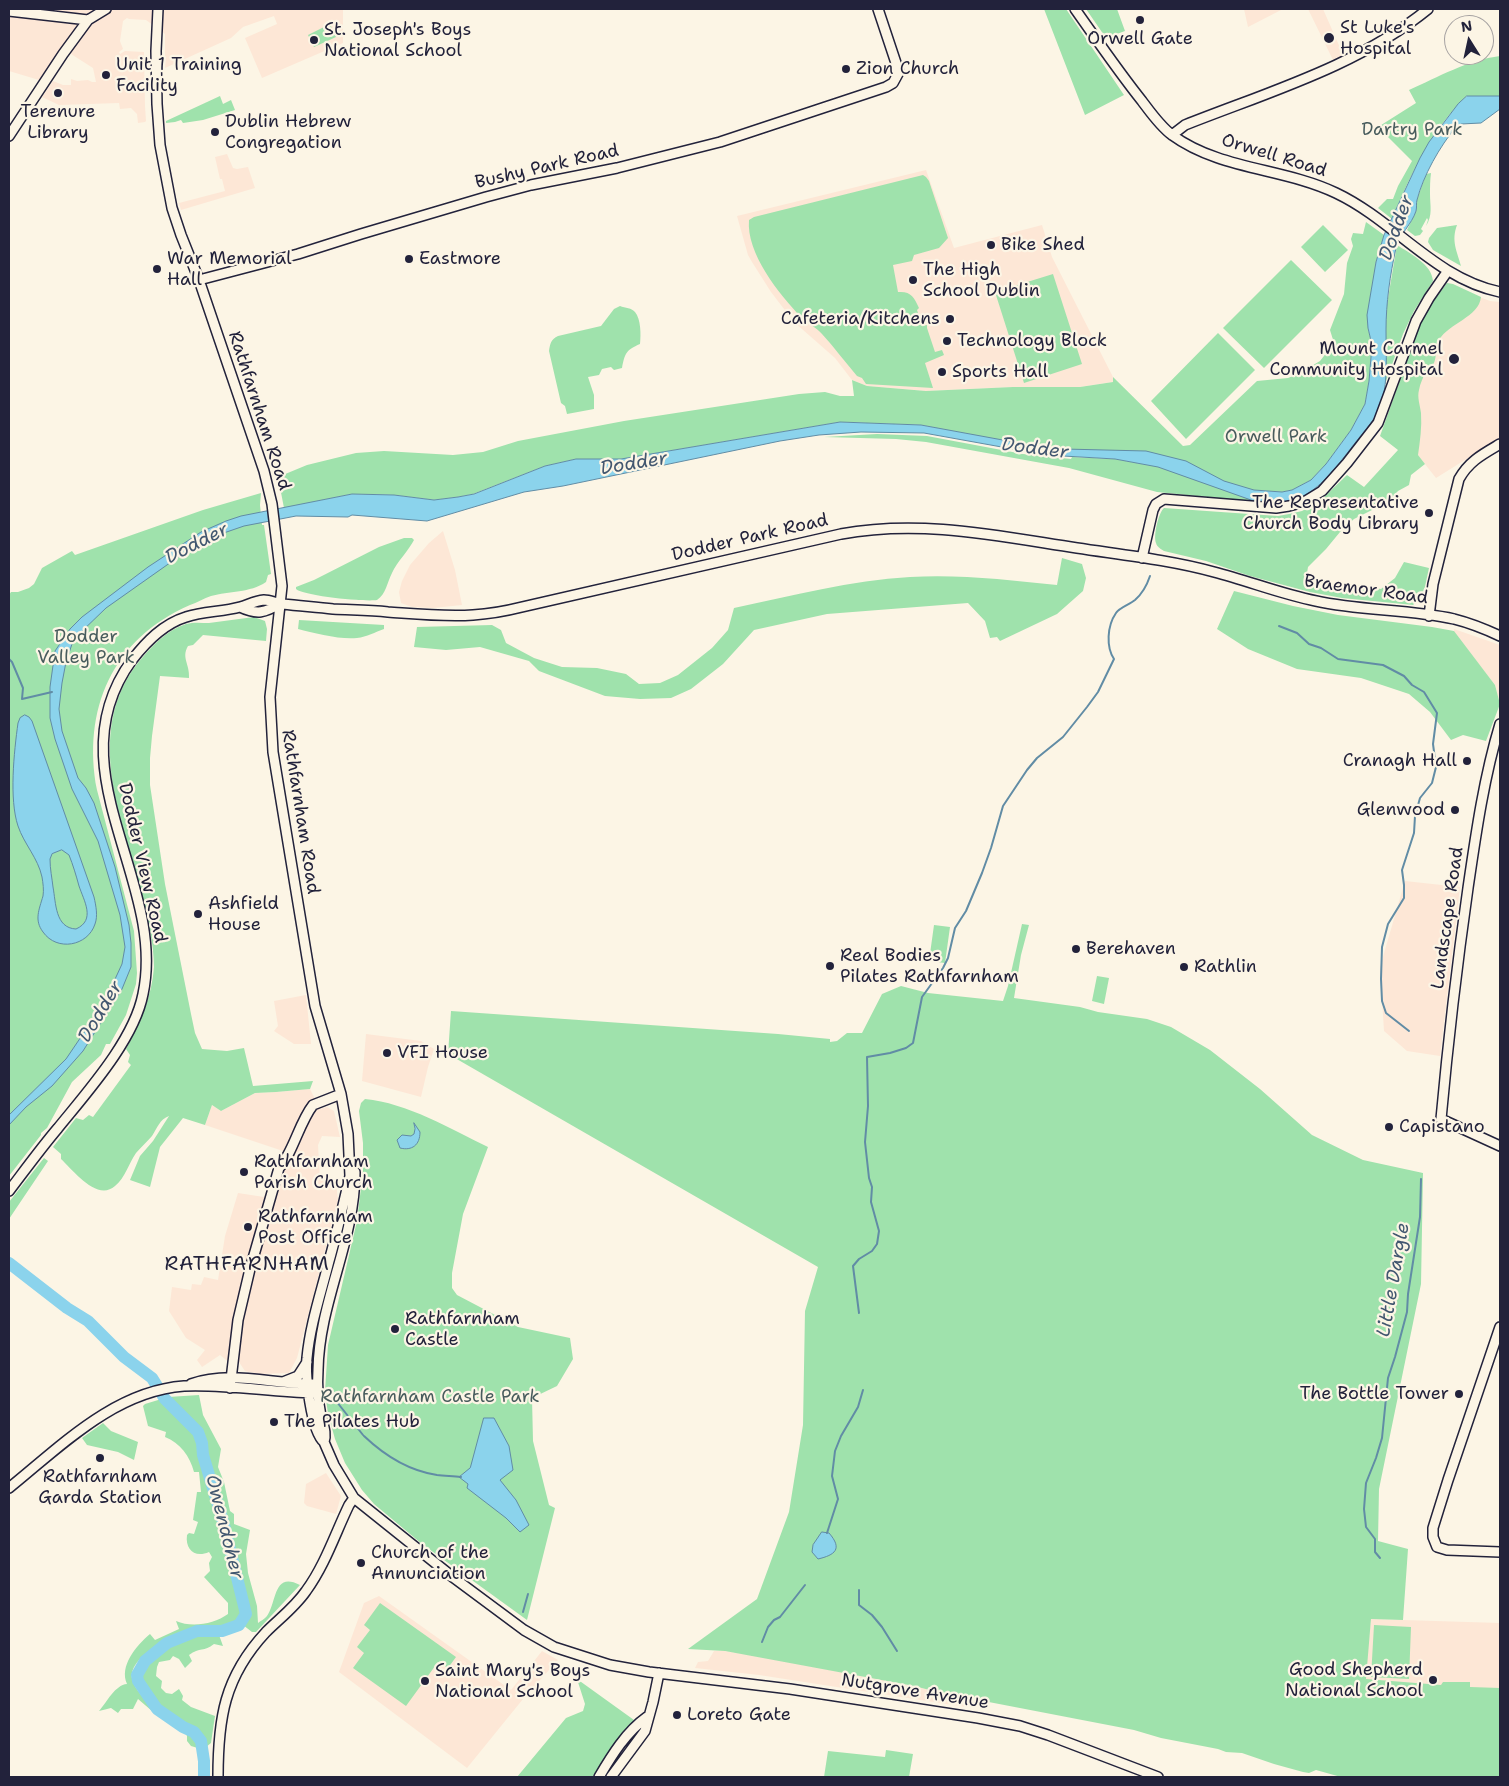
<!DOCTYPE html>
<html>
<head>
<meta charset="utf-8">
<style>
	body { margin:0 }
	#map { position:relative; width:1509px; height:1786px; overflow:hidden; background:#fcf5e5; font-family:"Shantell Sans",sans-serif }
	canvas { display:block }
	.frame { position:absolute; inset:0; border:10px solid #22223b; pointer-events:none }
	.north { position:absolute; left:1444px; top:15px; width:50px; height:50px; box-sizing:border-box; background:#fcf5e5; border:1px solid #a5a1a1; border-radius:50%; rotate:350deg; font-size:14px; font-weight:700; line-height:20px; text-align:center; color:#22223b }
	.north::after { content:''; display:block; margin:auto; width:18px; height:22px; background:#22223b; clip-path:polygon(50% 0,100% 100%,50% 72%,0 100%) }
</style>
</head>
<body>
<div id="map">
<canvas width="1509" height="1786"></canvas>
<div class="frame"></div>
<div class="north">N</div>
</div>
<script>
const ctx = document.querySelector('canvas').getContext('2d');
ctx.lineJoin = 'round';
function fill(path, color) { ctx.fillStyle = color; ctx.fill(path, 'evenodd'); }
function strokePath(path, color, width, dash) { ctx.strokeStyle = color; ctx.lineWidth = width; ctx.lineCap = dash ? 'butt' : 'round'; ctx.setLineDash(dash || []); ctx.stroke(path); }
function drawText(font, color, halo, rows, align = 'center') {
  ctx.font = font + ' "Shantell Sans",sans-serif'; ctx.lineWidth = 4.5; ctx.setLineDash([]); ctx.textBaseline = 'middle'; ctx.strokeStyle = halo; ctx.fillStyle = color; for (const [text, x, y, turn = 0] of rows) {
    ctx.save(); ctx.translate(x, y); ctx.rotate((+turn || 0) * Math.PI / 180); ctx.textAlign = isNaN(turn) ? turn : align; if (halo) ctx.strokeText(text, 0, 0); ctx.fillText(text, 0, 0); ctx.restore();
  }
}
const built = new Path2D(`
	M58 9H343V43L262 78 245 38 277 24 274 16 243 27 231 38 165 68V34L146 20 129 19 127 18 123 21 120 41 123 49 119 52 120 54 125 51 144 52 145 106 146 121 145 122 138 123 137 114 131 108 120 109 119 103 59 105 42 97 53 81 63 85H71V79L77 81 88 80 92 82H96L93 68 71 54 65 42 39 80 9 71V15L45 20Z
	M1244 9H1283L1248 27Z
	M1308 9H1323L1345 59 1334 62Z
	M227 154 233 168 237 169 248 167 255 188 181 210 179 203 225 191 222 179H220L215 157Z
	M926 170 954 248 1042 225 1052 257 1113 377V382L1080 387H1013L926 391 867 386 852 380 835 358 794 322 771 292 752 262 748 255 737 216Z
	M1447 283 1453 284 1464 291 1490 301 1500 302V438L1436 478 1386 415 1415 336Z
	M443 531 455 570 462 605 433 608 412 607 401 603 399 592 402 581 410 565 429 543Z
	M1454 629 1500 645V704L1495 685 1454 632Z
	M1405 881 1460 887 1440 1056 1407 1051 1384 1031 1380 967Z
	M306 995 311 1044H294L274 1031 278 1026 274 1001Z
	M366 1034 421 1041 434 1049 428 1067 421 1097 362 1081Z
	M310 1089 320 1109 327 1107 334 1111 340 1137 322 1136 318 1145 320 1180 336 1183 338 1200 297 1358 289 1373 260 1374 245 1371 239 1362 230 1363 220 1355 202 1367 197 1360 205 1350 186 1338 169 1311 172 1287 191 1290 192 1284 201 1285 204 1277 218 1280 225 1236 238 1193 264 1197 283 1151 205 1125 212 1105 221 1111 255 1093 276 1092Z
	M326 1473 341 1496 336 1514 307 1506 304 1503 306 1484Z
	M379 1596 511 1690 542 1651 558 1660 523 1699 467 1768 339 1672 364 1603Z
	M1371 1619 1500 1623V1777H1355Z
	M714 1651H725L758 1656 914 1686 945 1694 967 1696 968 1698 966 1707 759 1675 695 1668 698 1662 708 1661Z`);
const green = new Path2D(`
	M1044 9H1066L1124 95 1085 115Z
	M1086 9H1117L1125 31 1106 38Z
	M330 24 336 37 314 47 308 35Z
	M1500 56V96H1467C1431 130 1411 174 1392 219L1378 208 1387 199H1393L1398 186 1412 161 1378 127 1416 103 1409 90C1438 77 1468 60 1500 56Z
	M220 96 223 104 231 100 235 110 203 120 183 123 181 120 175 122 166 123V121Z
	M1431 173C1430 180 1430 187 1430 194 1430 206 1433 215 1426 226L1428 220 1427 218 1421 229 1423 231 1420 235 1415 236 1407 230 1416 211V202L1426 174Z
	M923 175 926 177 929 181 948 238 939 248 914 255 912 261 893 265 898 292C911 291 914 297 919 308L917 310 922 326 927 325V328L935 352 942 350 944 355 925 363 933 388 866 384 862 378 857 376C845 362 834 347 822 334 816 327 807 323 801 317 779 294 746 253 749 220L754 217Z
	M1366 222 1384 235 1376 262 1368 328 1372 345 1369 381 1365 404 1351 430 1326 464 1311 480 1292 490 1282 492 1254 490 1251 500 1248 501 1157 492 1069 468 926 442 896 439 824 437 877 434 927 436 1023 454 1071 459 1072 457 1115 459 1158 467 1064 449 1030 445 976 436 921 425 840 422 621 459H576L545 466 473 494 458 497 434 500 394 495 352 494 284 508 278 477 307 465 356 453 384 451 453 455 483 452 518 441 624 421 799 394 825 392 840 396H854L852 380 867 386 926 391 1013 387H1080L1113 382V377L1183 446 1190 445 1257 381 1288 378 1298 374 1320 361 1334 343 1330 330 1344 294 1347 263 1353 246 1351 239 1353 233 1363 234Z
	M1323 225 1348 250 1325 272 1301 247Z
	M1457 225C1451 241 1457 251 1461 266L1433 250 1428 242 1429 238 1437 228Z
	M1397 245C1409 253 1432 264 1433 281L1414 311 1403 334 1385 384 1386 310Z
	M1291 260 1332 300 1264 368 1223 328Z
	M1053 274 1082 364 1024 383 995 292Z
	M1447 283 1453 284 1481 297C1479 317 1449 323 1439 340 1435 347 1437 356 1434 363 1432 366 1428 369 1426 372 1423 377 1420 384 1419 390 1417 397 1420 405 1421 413 1422 427 1420 441 1418 455L1425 464 1411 475 1409 485 1398 491 1388 502 1354 519 1340 532 1326 549 1308 567 1307 573 1312 585C1333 595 1341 584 1360 585 1367 586 1374 588 1381 589L1395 578 1404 562 1429 568 1424 591 1417 597 1418 600 1413 605 1342 598 1310 592 1250 576 1206 561 1164 551C1161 549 1157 547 1156 543 1153 535 1159 512 1164 508L1278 516 1289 514 1302 511 1320 501 1347 475 1364 487 1398 450 1380 436 1424 313Z
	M620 306C625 308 632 308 635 312 641 319 641 335 640 344 626 350 625 353 622 368L614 370 611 367 602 369 599 375 588 377 594 395V409L567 414 565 406 561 403 549 351C550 344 551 339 558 336L601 326 614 309Z
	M1218 333 1255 370 1186 439 1151 401Z
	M261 493 260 505 262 525H264L271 574 268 575 266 582C250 593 229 591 211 596 204 598 197 603 190 605 112 639 82 710 97 790L134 931 137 973 136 984 126 1015 110 1044H106L101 1055 72 1082 47 1128 41 1133V1135L9 1176V595L11 592H18L29 588 34 584 42 568 72 551 75 555 203 510Z
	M404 538H412L414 540C409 550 397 562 392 573 387 583 386 594 377 600 365 602 304 596 296 589V587L314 580 379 547Z
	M1062 558 1082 564 1086 578 1083 591 1057 614 1000 641 997 637 990 638 985 621 968 603 827 614 754 630 723 664 691 689 671 698 640 699 605 696 539 671 529 661 480 647 446 650 414 647 417 627 492 625 501 630 506 643 534 658 562 667 597 668 626 674 639 684 660 683 678 675 712 648 728 630 734 608C792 596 851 580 910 577 959 574 1008 580 1057 585Z
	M1234 591 1293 606 1338 615 1432 627 1454 631 1495 685 1500 704 1486 741 1463 735 1451 740 1430 712 1409 694 1361 678 1297 669 1248 649 1217 629Z
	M254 617 265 621 267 629 266 641 203 635 193 645 188 646C181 658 190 664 189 678L160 676 152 736 150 758V785L165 884 191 1014 195 1033 202 1049 227 1051 244 1048 253 1086 313 1081 310 1089 276 1092 255 1093 221 1111 212 1105 205 1125 183 1118 160 1147 150 1187 130 1180 140 1156 153 1141 169 1116C160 1119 157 1128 152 1136 147 1142 141 1147 136 1153 129 1163 125 1178 115 1186 97 1202 73 1170 61 1159V1154L53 1147 76 1118 83 1120 89 1115 93 1117 131 1065 128 1062 130 1055 126 1049C140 1023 152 996 154 967 154 945 148 921 143 900 123 825 83 734 137 664 151 647 165 631 186 624 194 622 201 623 209 623 224 621 239 619 254 617Z
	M299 620 384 625V629C375 632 367 637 357 638 341 640 314 633 298 629Z
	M1022 924 1029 925 1021 955 1014 998 1080 1007 1098 1012 1147 1019 1171 1027 1210 1050 1260 1089 1312 1135 1363 1160 1423 1173 1421 1284 1379 1489 1378 1541 1408 1549 1403 1620 1371 1619 1366 1679 1441 1685 1443 1682H1470V1687L1500 1688V1777H1341L1316 1770 1309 1773 1303 1772 1274 1764 1242 1753 1226 1752 1218 1749 1161 1738 1134 1730 968 1698 967 1696 945 1694 914 1686 725 1651 688 1649 757 1599 789 1512 803 1425 805 1311 818 1267 448 1054 451 1011 778 1034 830 1039V1042L837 1041 847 1033H862L882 994 901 986 928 993 1003 1001 1008 986Z
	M934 925 950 927 945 963 929 961Z
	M1097 976 1109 978 1104 1004 1092 1001Z
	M365 1099C407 1103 451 1129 488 1147L463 1214 452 1273V1288L457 1295 518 1327 570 1338 573 1359 557 1386 532 1398 533 1441 549 1505 555 1508 527 1620 422 1544 374 1504 362 1490 345 1463 335 1439 328 1414 325 1391 328 1345 357 1221 363 1171V1143L359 1111 361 1103Z
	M44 1158 48 1161 9 1219V1202Z
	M199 1395 203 1415 221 1449 218 1467 224 1482 230 1511 234 1514V1524L250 1530 246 1554 248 1573 257 1606 258 1623C260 1621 265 1619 267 1616 277 1602 273 1571 300 1585L256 1632H252L243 1625 239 1629 219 1635 223 1646 214 1644C204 1652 200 1647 189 1655L192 1661 185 1668 179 1659 173 1656 170 1660 159 1662 157 1667 156 1676 162 1681 161 1688 166 1693 172 1694 179 1689 183 1696 182 1700 191 1707 215 1716 211 1743 206 1747 205 1740 198 1737 199 1744 201 1749 191 1746 187 1741V1736L184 1729 159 1717 138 1699 133 1709H121L118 1713 111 1708 99 1711C107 1702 115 1685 127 1684 119 1666 136 1646 150 1634L155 1640 179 1629 176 1621C192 1628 214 1624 228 1614V1603L204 1577 210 1571 209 1563 212 1557 209 1552C195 1558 185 1550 187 1535L189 1533 194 1534 198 1522 193 1520 197 1492H201L199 1472H194C190 1456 180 1443 165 1437L166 1432 148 1426 143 1406 145 1404 168 1397ZM159 1646 161 1650 149 1657 141 1671 144 1685 154 1698 149 1705C144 1698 136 1690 133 1682 127 1666 146 1652 159 1646Z
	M103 1423 111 1431 138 1442 134 1460 118 1452 87 1445 82 1438Z
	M380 1603 456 1657 448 1668 438 1662 406 1706 353 1668 364 1653 357 1647 370 1630 364 1625Z
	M1374 1625 1411 1627 1409 1679 1371 1677Z
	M577 1679 634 1720 592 1777H517L566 1718 583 1711 585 1704Z
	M886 1750 913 1754 909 1777H887L882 1776V1777H824L828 1751 885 1757Z`);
const water = new Path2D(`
	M1467 96H1500V109L1481 123 1461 124 1456 127C1440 146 1423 176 1417 200 1416 203 1417 207 1416 211 1412 224 1399 235 1396 248 1390 275 1386 303 1386 330 1386 354 1388 379 1382 402 1377 418 1365 430 1355 443 1327 479 1303 515 1251 500L1158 467 1115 459 1046 455 924 433 861 432 819 435 780 441 563 486 524 492 427 521 352 515 348 517 296 516 244 526 215 536 191 548 106 608 78 635 72 644 66 662 62 683 59 709 62 731 78 778 86 788 94 803 115 867 129 925 131 943V967L122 989 83 1051 52 1086 26 1107 9 1125V1115L66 1059 104 1003 122 964 125 947 120 915 98 841 72 789 55 739 50 718V687L55 651 70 629 82 617 148 567 201 532 226 521 241 516 352 494 394 495 434 500 458 497 474 494 545 466 576 459H621L840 422 921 425 1030 445 1064 449 1146 451 1186 461 1224 481 1254 490 1282 492 1292 490 1311 480 1326 464 1351 430 1365 404 1369 381 1372 345 1368 328 1367 315 1376 262 1384 235 1420 158 1429 142 1458 104Z
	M25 715 29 717 32 721 94 897C96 906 98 916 95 924 88 946 57 952 43 932 34 920 39 910 43 896 44 890 43 883 42 877 38 858 24 844 18 826 9 799 14 752 18 723L20 718ZM62 850 69 855C73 865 76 875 79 886 84 901 96 920 76 929 55 928 56 903 53 887 52 878 50 869 50 859L52 854Z
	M414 1123 420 1132C420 1145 412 1151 400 1148L397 1140 402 1135 411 1136 414 1134 415 1129Z
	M484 1418H494L509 1446 513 1470 500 1480 516 1500 529 1525 520 1532 506 1518 467 1488 468 1484 459 1477 470 1468Z
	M822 1532 829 1533C843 1549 835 1555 818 1559L812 1552 813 1545Z`);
const stream = new Path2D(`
	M1279 626 1297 633 1309 644 1321 648 1338 659 1383 665 1404 676 1412 685 1424 692 1437 713 1433 744 1436 767 1432 783 1420 798 1415 816 1414 833 1402 870 1404 885V898L1388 924 1382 947 1381 979 1382 1001 1386 1013 1409 1031
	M9 659 12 662 23 688 22 699 52 692
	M859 1313 853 1266 859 1259 872 1251 877 1244 879 1231 871 1202 872 1187 869 1178 865 1142 868 1106 867 1057 890 1053 906 1048 913 1043 922 997 943 968 948 958 955 928 966 911 982 873 991 848 1003 806 1027 770 1037 758 1063 737 1087 707 1098 692 1114 659C1106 647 1107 626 1116 613 1120 607 1129 605 1135 600 1143 593 1147 585 1150 576
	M152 1378H155
	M327 1392H329L363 1435
	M364 1436C384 1455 410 1471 437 1475 445 1476 453 1476 461 1477
	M827 1533 838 1499 832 1476 835 1451 841 1436 858 1407 863 1390
	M1380 1558 1375 1552V1539L1366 1527 1364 1509 1366 1483 1376 1458 1382 1438 1388 1378 1395 1357 1407 1312 1408 1294 1420 1217 1421 1179
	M859 1590V1605L872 1615 882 1627 897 1651
	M523 1612 528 1594
	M762 1642 768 1627 774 1620 780 1617 805 1585`);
const river = new Path2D(`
	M9 1263 67 1308 88 1321 124 1357 152 1378 165 1399 198 1432 202 1443 203 1455 224 1525 246 1614 239 1625 222 1631H197L167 1643 145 1661 137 1675 138 1681 157 1709 183 1727 194 1732 201 1741 204 1761V1777`);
const secondary = new Path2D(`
	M158 9 156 51 157 104 160 145 172 208 181 235 199 280 264 471 272 504 282 586 270 697 273 752 315 1006 341 1094 348 1134 350 1176C343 1205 337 1233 329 1261 321 1293 310 1325 307 1358 305 1375 311 1431 324 1442L334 1465 354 1498 454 1578 524 1630 554 1647 610 1665 649 1672 790 1689 978 1718 1020 1726 1048 1735 1158 1777
	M1075 9C1097 40 1118 71 1142 101 1151 113 1160 126 1172 135 1220 170 1284 168 1336 193 1395 221 1434 278 1500 292
	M9 11 88 20
	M1172 135 1185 125C1268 92 1358 66 1428 9
	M9 136 63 54 88 20 106 9
	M199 280 298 254 361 234 486 197 531 185 617 168 720 142 886 87 893 83 899 72 878 9
	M1142 558 1153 510 1156 504 1164 499 1276 508 1289 506 1304 502 1322 491 1347 463 1378 423 1416 321 1429 298 1447 272
	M240 607C257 615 265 613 281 603
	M1429 616 1433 584 1459 479C1469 461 1483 454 1500 444
	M1500 724C1484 777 1476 833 1468 888 1457 965 1448 1042 1441 1119L1500 1146
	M9 1191C25 1170 41 1148 58 1128 88 1091 134 1040 143 994 167 881 52 769 132 660 146 642 163 624 186 617 203 611 222 612 240 607 248 605 254 601 264 600 270 600 276 603 283 604 300 606 316 607 333 609 351 610 370 610 388 612 416 614 444 617 473 615 489 614 506 611 522 607L841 534C921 519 998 536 1077 548 1123 555 1170 560 1214 572 1249 581 1281 594 1316 601 1361 611 1409 609 1454 619 1470 623 1485 629 1500 636
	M1500 1327 1448 1480 1433 1528V1537L1437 1547 1447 1550 1500 1552
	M283 1382 298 1376 307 1362
	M191 1384C229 1370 273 1384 312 1384
	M230 1388 238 1320 250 1269 279 1168C293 1153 299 1123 313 1105L341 1094
	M324 1442C327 1433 323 1425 321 1416 318 1401 317 1385 318 1370 319 1302 355 1241 355 1172
	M9 1488C60 1447 114 1391 184 1386 227 1384 270 1392 313 1393
	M218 1777C218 1719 224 1677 266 1632 279 1619 295 1607 306 1591 325 1565 335 1534 349 1505L354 1498
	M599 1777C612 1755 626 1732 647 1717
	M611 1777 645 1731 653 1702 659 1673`);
const markers = [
	[1140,20,5,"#22223b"],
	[1329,38,6,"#22223b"],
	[314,40,5,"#22223b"],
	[846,69,5,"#22223b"],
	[106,75,5,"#22223b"],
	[58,93,5,"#22223b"],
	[215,132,5,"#22223b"],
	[991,245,5,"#22223b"],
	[409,259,5,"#22223b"],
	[157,269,5,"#22223b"],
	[913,280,5,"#22223b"],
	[950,319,5,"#22223b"],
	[947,341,5,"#22223b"],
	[1454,359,6,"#22223b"],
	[942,372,5,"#22223b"],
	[1429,513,5,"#22223b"],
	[1467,761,5,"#22223b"],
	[1455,810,5,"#22223b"],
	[198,914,5,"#22223b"],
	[1076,949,5,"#22223b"],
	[830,966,5,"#22223b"],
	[1184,967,5,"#22223b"],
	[387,1053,5,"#22223b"],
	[1389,1127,5,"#22223b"],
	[244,1172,5,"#22223b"],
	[248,1227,5,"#22223b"],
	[395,1329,5,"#22223b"],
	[1459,1394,5,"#22223b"],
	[274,1422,5,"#22223b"],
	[100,1458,5,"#22223b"],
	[361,1563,5,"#22223b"],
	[1433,1680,5,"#22223b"],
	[425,1681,5,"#22223b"],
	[677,1715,5,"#22223b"]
];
const poiNames = [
	["St Luke's",1340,28],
	["Hospital",1340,49],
	["St. Joseph's Boys",324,30],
	["National School",324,51],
	["Orwell Gate",1140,39,"center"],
	["Unit 1 Training",116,65],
	["Facility",116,86],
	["Zion Church",856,69],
	["Terenure",58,112,"center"],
	["Library",58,133,"center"],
	["Dublin Hebrew",225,122],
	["Congregation",225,143],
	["Bike Shed",1001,245],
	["War Memorial",167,259],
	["Hall",167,280],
	["Eastmore",419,259],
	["The High",923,270],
	["School Dublin",923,291],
	["Cafeteria/Kitchens",940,319,"right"],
	["Technology Block",957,341],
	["Mount Carmel",1443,349,"right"],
	["Community Hospital",1443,370,"right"],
	["Sports Hall",952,372],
	["The Representative",1419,503,"right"],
	["Church Body Library",1419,524,"right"],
	["Cranagh Hall",1457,761,"right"],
	["Glenwood",1445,810,"right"],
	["Ashfield",208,904],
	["House",208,925],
	["Berehaven",1086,949],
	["Real Bodies",840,956],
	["Pilates Rathfarnham",840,977],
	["Rathlin",1194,967],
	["VFI House",397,1053],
	["Capistano",1399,1127],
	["Rathfarnham",254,1162],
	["Parish Church",254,1183],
	["Rathfarnham",258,1217],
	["Post Office",258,1238],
	["Rathfarnham",405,1319],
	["Castle",405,1340],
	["The Bottle Tower",1449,1394,"right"],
	["The Pilates Hub",284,1422],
	["Rathfarnham",100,1477,"center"],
	["Garda Station",100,1498,"center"],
	["Church of the",371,1553],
	["Annunciation",371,1574],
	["Good Shepherd",1423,1670,"right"],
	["National School",1423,1691,"right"],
	["Saint Mary's Boys",435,1671],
	["National School",435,1692],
	["Loreto Gate",687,1715]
];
const parkNames = [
	["Dartry Park",1412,130],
	["Orwell Park",1276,437],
	["Dodder",86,637],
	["Valley Park",86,658],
	["Rathfarnham Castle Park",430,1397]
];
const streetNames = [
	["Orwell Road",1274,156,17],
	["Bushy Park Road",547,167,-13],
	["Rathfarnham Road",259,411,72],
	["Dodder Park Road",750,538,-13],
	["Braemor Road",1366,590,8],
	["Rathfarnham Road",300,812,81],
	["Dodder View Road",142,863,77],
	["Landscape Road",1448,918,-82],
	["Nutgrove Avenue",915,1692,9]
];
const waterNames = [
	["Dodder",1397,228,-70],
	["Dodder",1035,449,7],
	["Dodder",634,464,-9],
	["Dodder",197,544,-27],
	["Dodder",101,1012,-59],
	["Little Dargle",1394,1280,-80],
	["Owendoher",224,1527,76]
];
const quarterNames = [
	["RATHFARNHAM",247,1265]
];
fill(built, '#fde7d6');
fill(green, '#9fe2ac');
fill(water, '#8bd3ec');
strokePath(water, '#618ca5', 1);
strokePath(stream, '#618ca5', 2);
strokePath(river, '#8bd3ec', 12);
strokePath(secondary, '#22223b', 12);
strokePath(secondary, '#fcf5e5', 9);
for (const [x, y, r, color] of markers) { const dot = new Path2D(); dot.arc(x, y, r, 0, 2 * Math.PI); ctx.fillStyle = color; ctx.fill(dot); strokePath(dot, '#fcf5e5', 2); }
drawText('18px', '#22223b', '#fcf5e5', poiNames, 'left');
drawText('18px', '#485c5d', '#fcf5e5', parkNames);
drawText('18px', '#22223b', '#fcf5e5', streetNames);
drawText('italic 19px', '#425770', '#fcf5e5', waterNames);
ctx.letterSpacing = '1px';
drawText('20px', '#22223b', '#fcf5e5', quarterNames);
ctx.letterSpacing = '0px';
</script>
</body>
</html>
